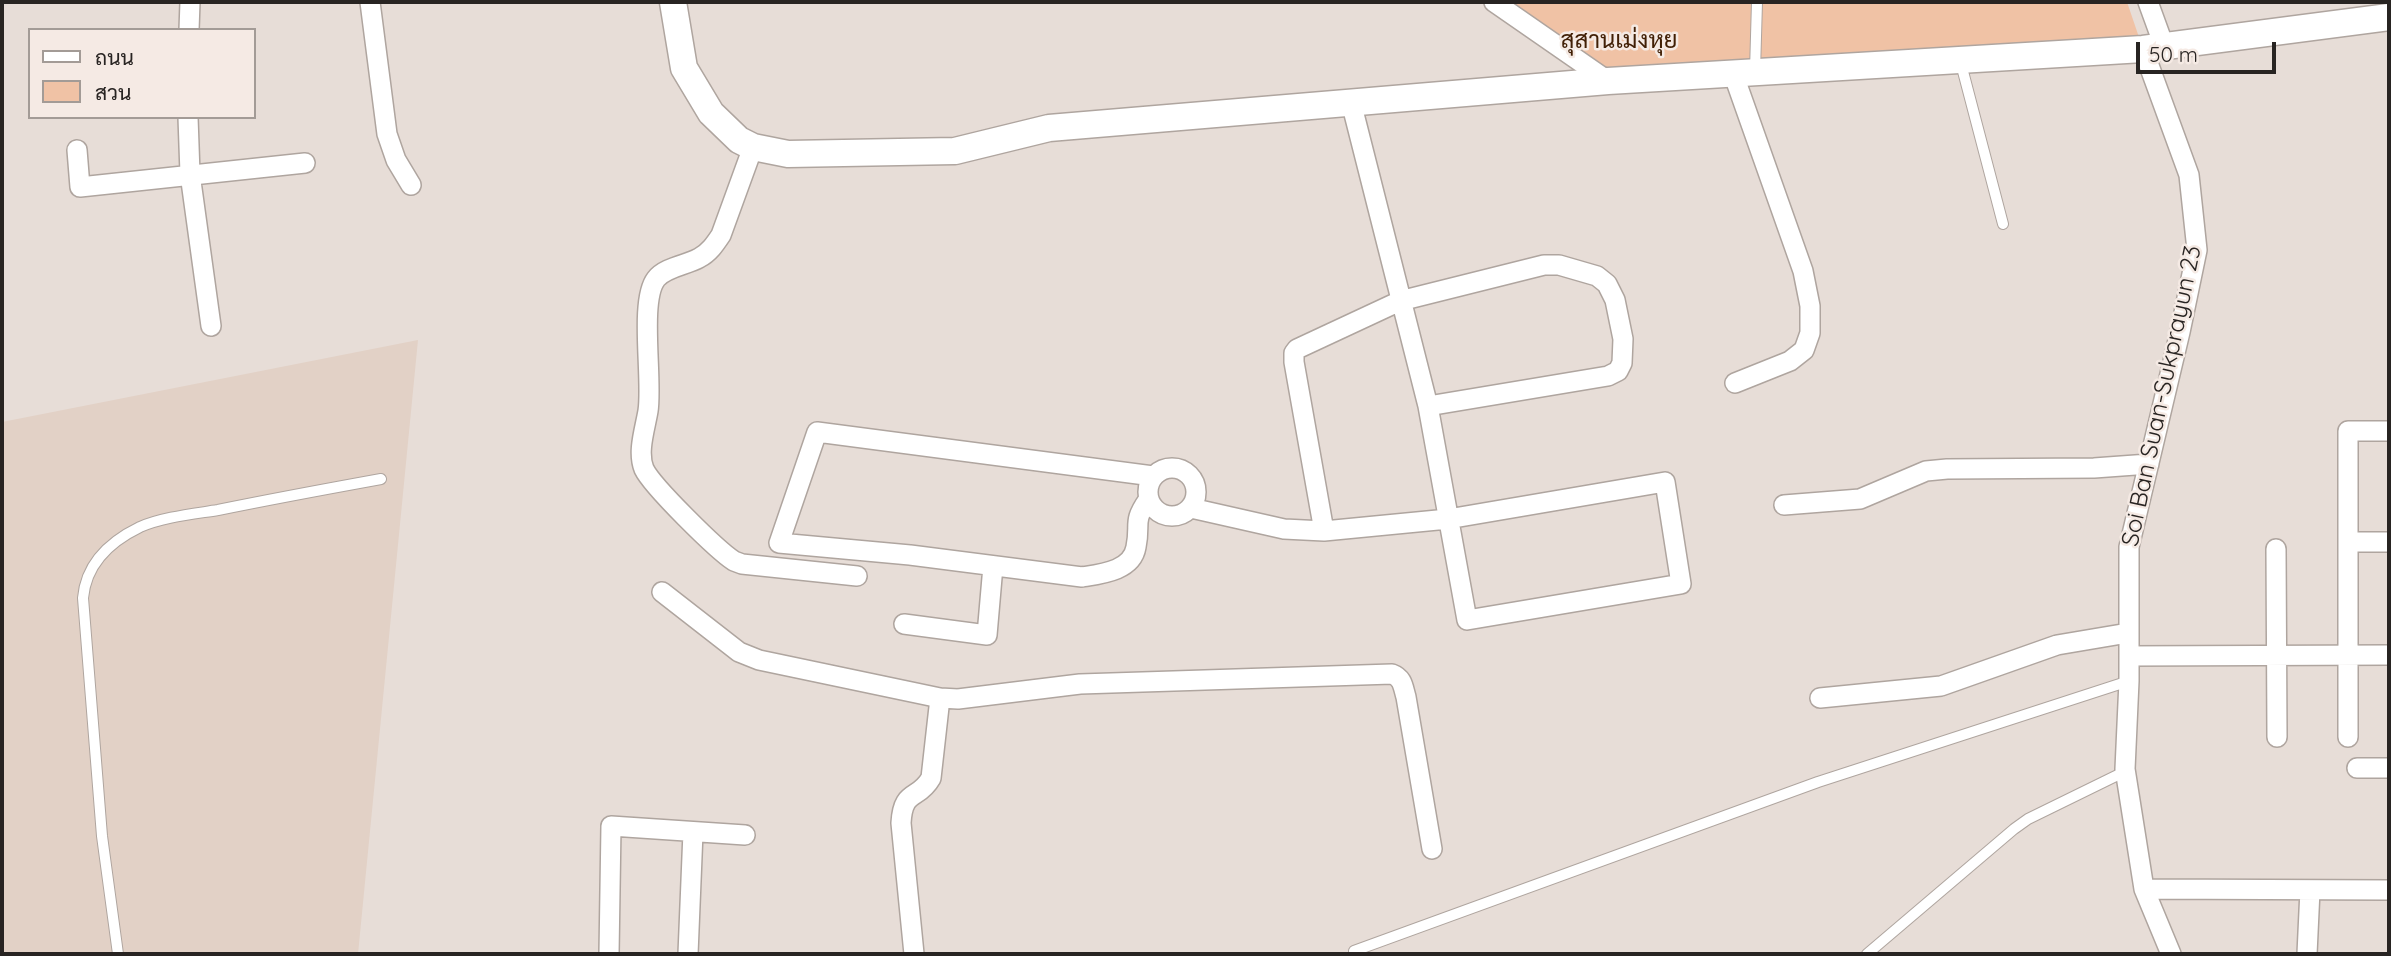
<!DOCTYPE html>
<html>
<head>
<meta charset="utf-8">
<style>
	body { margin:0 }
	#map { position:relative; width:2391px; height:956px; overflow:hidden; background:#e7ddd7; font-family:Quicksand,Sarabun,sans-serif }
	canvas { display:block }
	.frame { position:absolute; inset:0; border:4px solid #282422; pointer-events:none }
	.legend { position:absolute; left:28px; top:28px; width:228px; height:91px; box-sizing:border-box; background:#f5eae4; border:2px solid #a39b96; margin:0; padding:9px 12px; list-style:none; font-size:21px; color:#282422 }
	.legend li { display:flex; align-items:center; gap:14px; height:35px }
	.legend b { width:35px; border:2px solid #a39b96 }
	.scale { position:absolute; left:2136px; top:42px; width:140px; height:32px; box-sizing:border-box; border:4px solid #282422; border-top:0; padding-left:9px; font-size:21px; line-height:24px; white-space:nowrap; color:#282422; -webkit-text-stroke:5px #f5eae4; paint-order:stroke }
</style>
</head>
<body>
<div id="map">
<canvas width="2391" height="956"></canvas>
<div class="frame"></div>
<ul class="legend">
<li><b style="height:9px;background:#fff"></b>ถนน</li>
<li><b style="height:19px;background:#f0c2a5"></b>สวน</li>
</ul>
<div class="scale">50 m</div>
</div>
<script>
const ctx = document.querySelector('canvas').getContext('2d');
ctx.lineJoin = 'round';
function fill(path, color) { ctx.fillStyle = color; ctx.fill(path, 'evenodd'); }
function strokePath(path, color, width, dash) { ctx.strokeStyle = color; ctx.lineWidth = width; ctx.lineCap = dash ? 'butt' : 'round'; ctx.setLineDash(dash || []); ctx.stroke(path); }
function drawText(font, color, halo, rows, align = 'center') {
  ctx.font = font + ' Quicksand,Sarabun,sans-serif'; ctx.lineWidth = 5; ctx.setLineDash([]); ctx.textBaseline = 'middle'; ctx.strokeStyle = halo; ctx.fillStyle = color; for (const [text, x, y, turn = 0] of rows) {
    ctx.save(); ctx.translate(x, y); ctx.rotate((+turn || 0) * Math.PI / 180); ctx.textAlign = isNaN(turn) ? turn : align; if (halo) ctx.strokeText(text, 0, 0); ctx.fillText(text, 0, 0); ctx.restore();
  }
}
const built = new Path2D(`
	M418 340 358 954H2V422Z`);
const green = new Path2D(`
	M1494 2H2127L2143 49 1608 81Z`);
const lane = new Path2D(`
	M1960 60 2003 224
	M1755 71 1757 2
	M1354 951 1818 782 2129 681
	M118 954 102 836 83 598C86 564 109 542 140 527 163 517 193 514 218 510 272 499 326 489 381 479
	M1867 954 2014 829 2028 819 2126 771`);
const street = new Path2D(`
	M370 2 387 134 396 160 411 185
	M1494 2 1608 81
	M2148 2 2164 46
	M189 30 190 2
	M2143 49 2189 175 2197 250 2180 332 2129 547V681L2125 769 2144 889 2171 954
	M1733 73 1803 271 1810 306V333L1804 350 1790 361 1735 383
	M188 117 190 174 211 326
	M753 147 721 235C715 244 709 253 699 258 687 265 665 267 656 279 639 301 653 380 648 411 645 429 637 452 644 469 652 486 717 550 734 561L742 564 857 576
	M77 150 80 187 305 163
	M1148 492a24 24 0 1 1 48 0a24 24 0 1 1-48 0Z
	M1148 500C1132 523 1141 523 1136 547 1132 571 1101 574 1082 577L910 555 779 543 817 432 1153 476
	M1784 505 1860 499 1926 471 1947 469 2094 468 2149 464
	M1191 508 1284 529 1324 531 1448 519 1665 482 1681 584 1467 620 1428 406 1351 102
	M1324 531 1294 362V353L1297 349 1400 301 1544 265H1559L1597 276 1607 284 1615 300 1623 339 1622 363 1618 371 1608 376 1428 406
	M2348 542H2389
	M2276 549 2277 737
	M662 592 739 652 759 660 940 698 958 699 1080 684 1392 674C1403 678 1403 687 1406 697L1432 849
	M904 624 987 635 993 566
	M2129 656 2389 655
	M1820 698 1941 686 2057 645 2128 633
	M2348 737V431H2389
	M2357 768H2389
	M2144 889 2389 890
	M609 954 611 826 745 835
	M688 954 693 832
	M914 954 901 823C903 788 918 801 931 778L940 698
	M2307 954 2310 890`);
const secondary = new Path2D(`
	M673 2 684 68 711 113 739 140 753 147 788 154 955 151 1049 128 1608 81 2143 49 2389 17`);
const parkNames = [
	["สุสานเม่งหุย",1619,41]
];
const streetNames = [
	["Soi Ban Suan-Sukprayun 23",2162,396,-78]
];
fill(built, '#e2d1c6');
fill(green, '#f0c2a5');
strokePath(lane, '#afa59f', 12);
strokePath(street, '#afa59f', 22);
strokePath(secondary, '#afa59f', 29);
strokePath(lane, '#fff', 10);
strokePath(street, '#fff', 19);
strokePath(secondary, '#fff', 26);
drawText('24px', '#411f05', '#f5eae4', parkNames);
drawText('24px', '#282422', '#f5eae4', streetNames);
</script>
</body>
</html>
